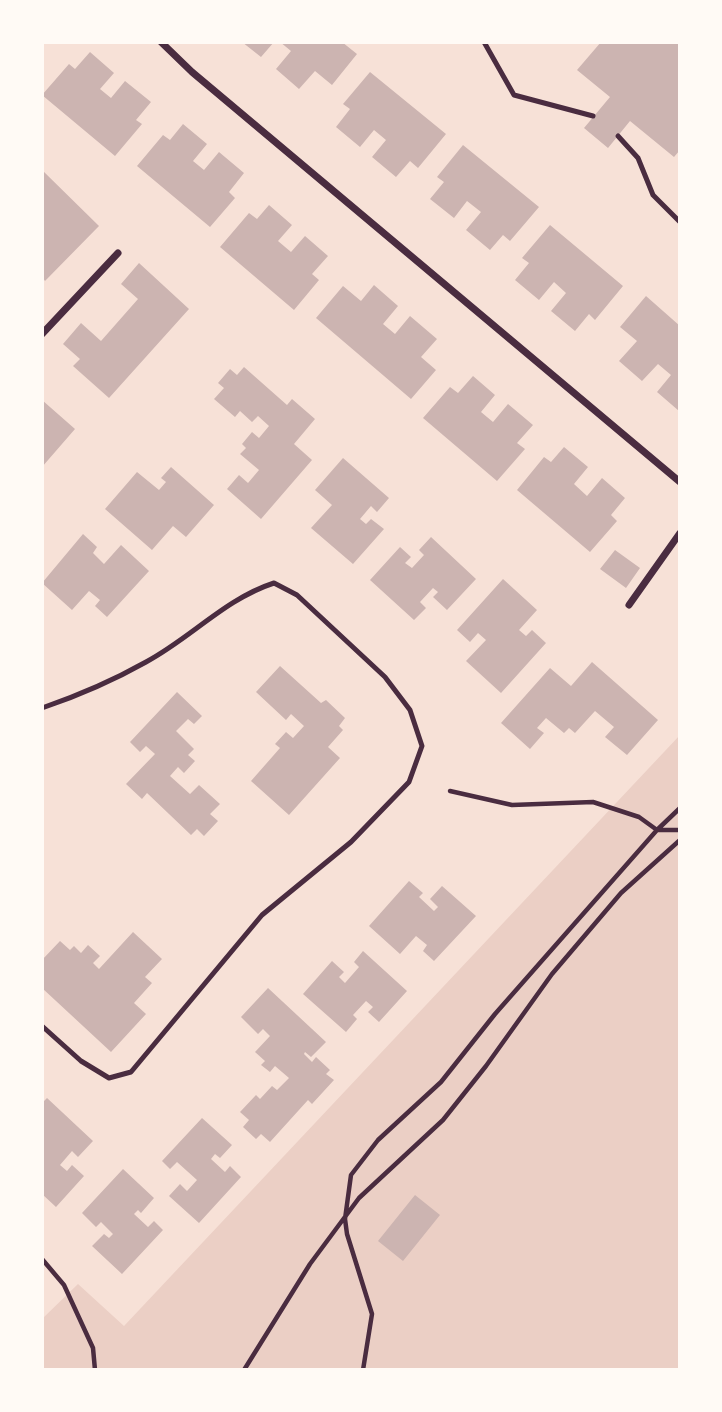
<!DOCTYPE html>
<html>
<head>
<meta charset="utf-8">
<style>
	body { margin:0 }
	#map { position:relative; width:722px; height:1412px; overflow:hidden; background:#f7e1d7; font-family:Karla,sans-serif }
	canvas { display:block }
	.frame { position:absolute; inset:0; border:44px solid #fffaf5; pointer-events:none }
</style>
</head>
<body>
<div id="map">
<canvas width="722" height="1412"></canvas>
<div class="frame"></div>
</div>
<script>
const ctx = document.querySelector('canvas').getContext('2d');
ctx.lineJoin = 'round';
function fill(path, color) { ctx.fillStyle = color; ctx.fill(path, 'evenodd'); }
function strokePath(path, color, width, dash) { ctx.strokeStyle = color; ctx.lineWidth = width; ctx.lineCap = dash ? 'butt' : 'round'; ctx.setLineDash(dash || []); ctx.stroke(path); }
const green = new Path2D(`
	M680 735V1370H42V1319L78 1284 124 1326Z`);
const building = new Path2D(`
	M242 42H274L261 57Z
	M280 42H342L357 54 332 85 315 71 299 89 276 69 291 51Z
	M601 42H680V150L674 157 630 121 608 148 584 128 610 97 577 70Z
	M90 52 114 73 100 89 111 98 125 81 151 102 136 120 142 124 115 156 42 95 69 64 75 69Z
	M370 72 446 134 418 168 410 161 396 177 372 157 386 140 374 130 360 147 336 127 350 109 343 104Z
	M183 124 207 144 193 161 204 170 219 152 244 173 229 192 235 198 210 227 137 166 163 135 170 140Z
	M463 145 539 207 510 241 503 235 490 250 466 230 481 212 467 201 454 218 430 199 444 182 437 177Z
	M42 170 99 226 45 281 42 277Z
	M269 205 292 225 278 241 291 252 305 236 328 256 312 274 319 280 294 310 220 247 249 213 257 219Z
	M550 225 623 286 595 320 589 314 575 331 551 311 566 293 554 282 539 300 515 280 529 263 522 258Z
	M139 263 189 309 109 398 73 366 80 359 63 344 81 323 101 341 138 299 121 284Z
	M374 285 398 306 383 324 395 334 410 316 437 339 421 357 436 370 411 399 316 318 343 286 361 301Z
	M646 296 680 326 679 411 657 392 671 375 658 364 642 381 619 361 637 341 620 327Z
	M244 367 287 405 292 399 315 419 294 444 312 460 261 519 227 489 239 475 248 483 259 470 240 454 246 448 242 444 252 432 259 438 269 426 258 416 252 422 240 411 235 417 214 399 224 388 218 383 230 369 237 375Z
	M473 376 495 395 481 412 493 422 508 404 533 425 517 443 525 449 497 481 423 418 450 387 458 393Z
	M42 400 75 429 42 467Z
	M564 447 588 467 574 484 587 496 602 478 625 498 611 515 617 521 590 552 517 490 544 457 551 462Z
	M343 458 389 498 377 512 371 506 360 519 366 524 371 519 384 529 353 564 311 528 332 505 315 490Z
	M171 467 214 505 186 537 173 526 152 550 105 509 137 472 159 490 166 482 161 478Z
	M83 534 97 547 93 553 104 564 121 545 149 571 107 617 95 606 100 600 89 591 72 610 42 583Z
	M431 537 476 579 447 610 433 597 438 592 433 588 420 602 426 608 414 620 370 580 400 547 411 557 405 563 412 568 424 555 419 550Z
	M615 550 640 568 626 588 600 569Z
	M503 579 537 610 519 630 526 636 532 630 546 643 501 693 466 661 486 640 478 633 470 642 457 630Z
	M592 662 658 720 627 755 605 737 614 727 595 711 575 733 569 728 564 733 546 718 537 728 544 733 530 749 501 723 550 668 571 686Z
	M280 666 321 703 326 700 345 718 339 726 343 730 328 747 340 758 289 815 251 781 280 748 275 744 286 732 293 738 304 726 291 714 286 720 256 692Z
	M177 692 202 716 194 724 188 719 176 731 194 749 188 755 195 761 184 773 178 767 170 776 190 794 199 785 220 804 210 814 218 821 204 836 197 829 191 835 147 793 142 799 126 784 155 754 146 746 140 752 130 742Z
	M409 881 423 893 419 897 434 911 438 907 430 899 442 886 476 916 434 961 423 951 427 945 416 936 400 954 369 926Z
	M133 932 162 959 145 977 152 983 134 1003 146 1014 111 1052 42 988V960L60 941 70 950 74 946 81 953 88 945 100 956 93 963 99 969Z
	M363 951 407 991 379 1022 368 1012 373 1007 366 1001 353 1015 357 1019 346 1032 303 994 332 961 344 972 339 977 345 983 359 967 354 962Z
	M268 988 326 1042 311 1057 305 1052 304 1054 312 1062 316 1057 330 1070 326 1074 334 1080 312 1104 308 1100 270 1142 261 1134 256 1139 243 1127 249 1120 240 1112 256 1095 260 1099 272 1086 277 1090 289 1078 275 1066 270 1072 261 1065 265 1061 255 1052 270 1036 263 1029 258 1034 241 1017Z
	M47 1098 93 1141 78 1157 72 1151 60 1165 67 1171 72 1165 84 1176 56 1207 42 1194V1103Z
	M202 1118 232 1145 220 1158 215 1154 211 1159 225 1172 230 1166 241 1177 199 1223 169 1196 180 1184 187 1191 197 1180 177 1162 170 1169 162 1161Z
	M123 1169 154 1198 141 1213 138 1210 134 1214 148 1227 154 1221 163 1230 122 1274 92 1246 104 1234 109 1238 113 1234 101 1222 96 1227 82 1213Z
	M415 1195 440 1215 403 1261 378 1241Z`);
const path = new Path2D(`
	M450 791 512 805 593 802 639 817 657 830H680
	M42 1259 64 1285 93 1348 95 1370
	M244 1370 310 1264 359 1198 443 1120 486 1066 552 974 621 893 680 840
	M363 1370 372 1314 347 1234 345 1219 351 1175 378 1140 441 1082 495 1014 657 830 680 808`);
const service = new Path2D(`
	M484 42 514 95 593 116
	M618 136 638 158 653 195 680 222
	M42 708C77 696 114 680 146 662 191 638 225 599 274 583L297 595 385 677 410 710 422 746 409 782 351 842 262 915 131 1072 109 1078 81 1061 42 1026`);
const minor = new Path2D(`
	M161 42 192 72 680 482
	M42 334 118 253
	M629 605 680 533`);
fill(green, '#ebcfc5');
fill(building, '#ccb4b1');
strokePath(path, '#4a2c40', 4.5);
strokePath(service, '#4a2c40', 5);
strokePath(minor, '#4a2c40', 7);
</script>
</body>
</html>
